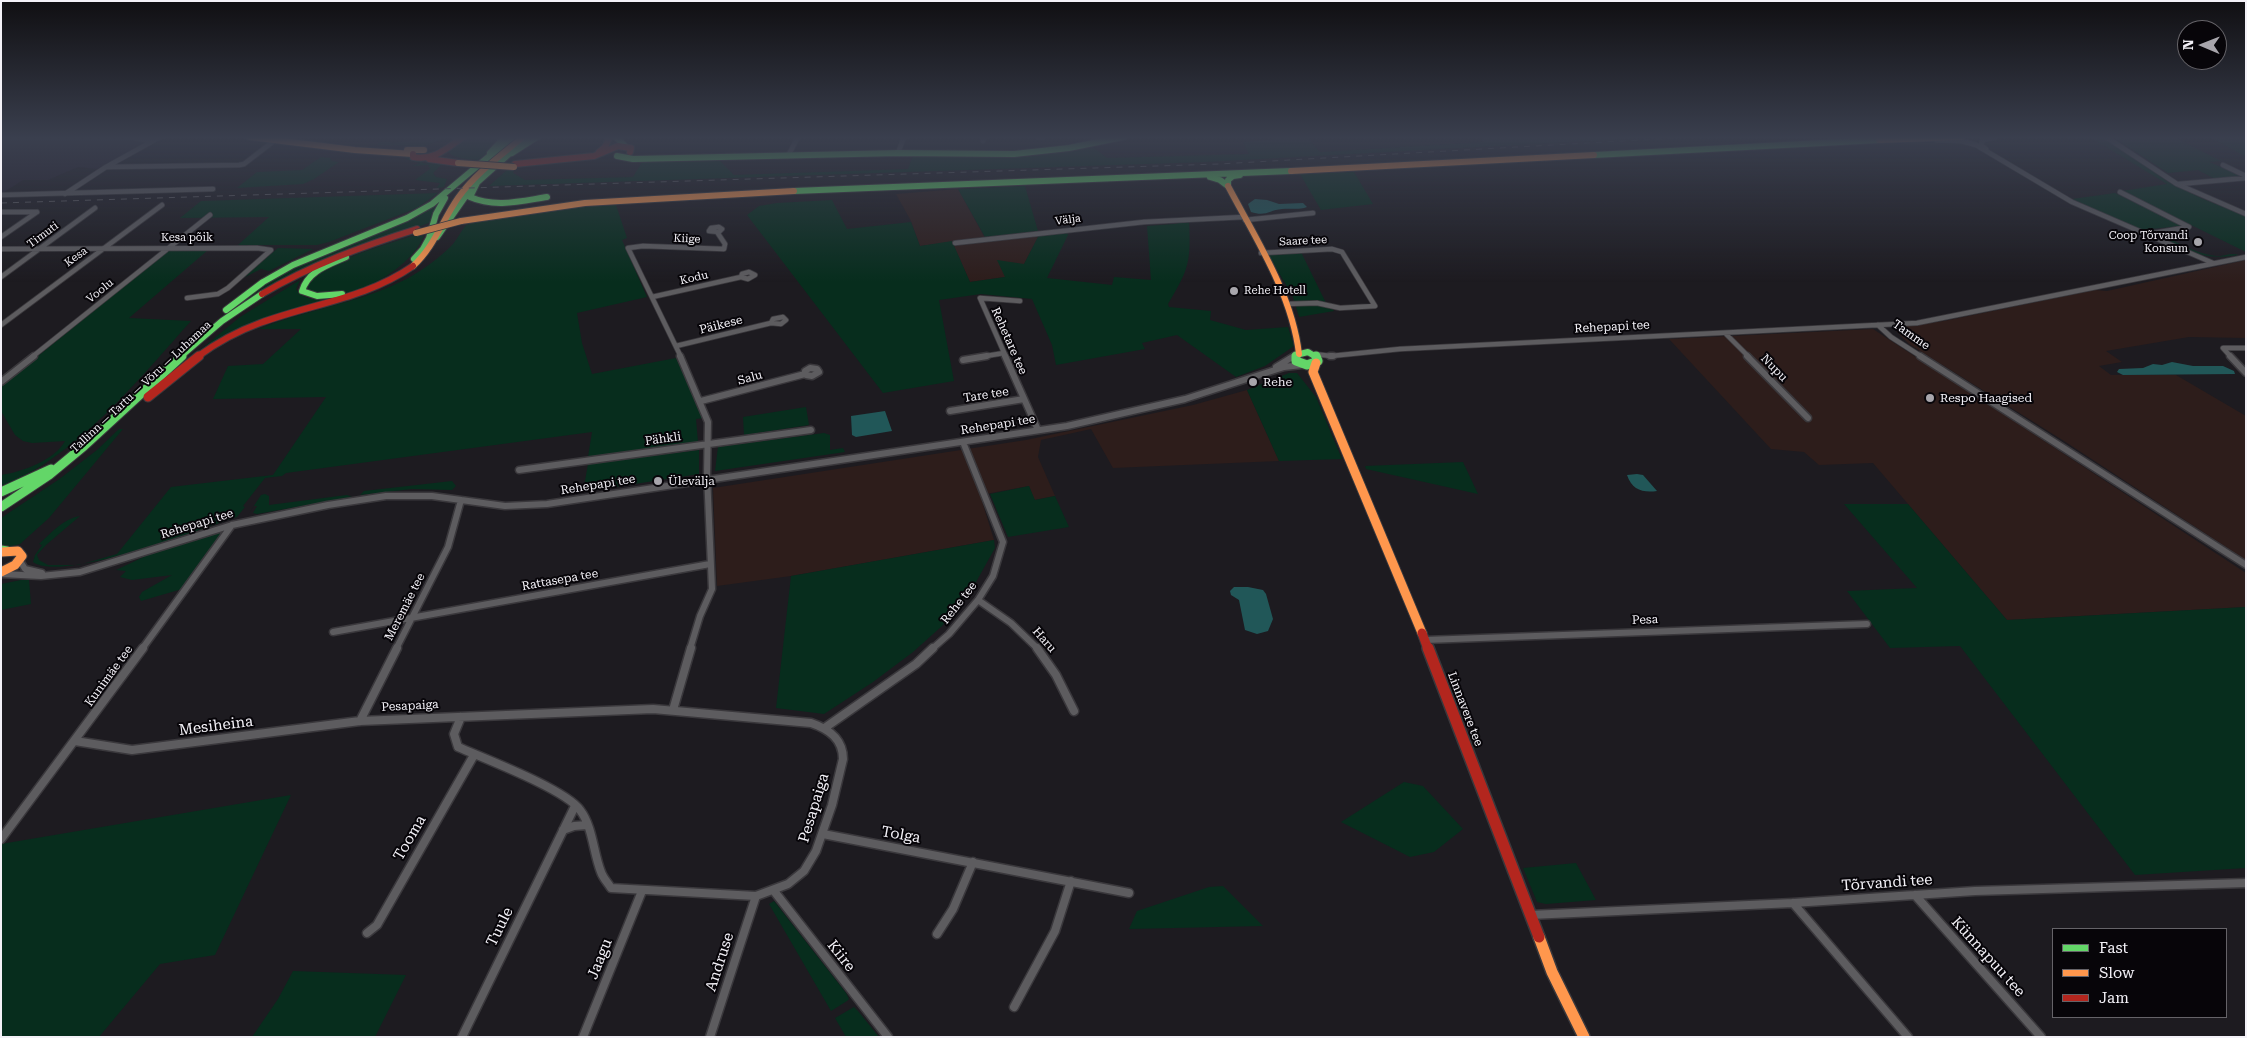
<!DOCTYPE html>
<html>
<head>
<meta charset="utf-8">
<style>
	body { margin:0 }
	#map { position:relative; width:2247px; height:1038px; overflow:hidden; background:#1d1b20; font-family:"Roboto Serif",serif }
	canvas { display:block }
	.frame { position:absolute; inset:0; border:2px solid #f3f1f7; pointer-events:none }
	.legend { position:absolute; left:2052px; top:928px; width:175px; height:90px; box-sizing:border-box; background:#070509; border:1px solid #656368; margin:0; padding:6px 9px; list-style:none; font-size:15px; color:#f3f1f7 }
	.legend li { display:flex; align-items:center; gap:10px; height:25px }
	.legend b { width:25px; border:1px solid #656368 }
	.north { position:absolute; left:2177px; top:20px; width:50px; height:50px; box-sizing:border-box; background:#070509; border:1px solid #656368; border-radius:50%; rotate:271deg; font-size:14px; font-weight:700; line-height:20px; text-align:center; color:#f3f1f7 }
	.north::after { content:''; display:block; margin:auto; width:18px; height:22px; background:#a8a6ac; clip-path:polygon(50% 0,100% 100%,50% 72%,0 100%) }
</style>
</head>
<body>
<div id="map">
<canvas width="2247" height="1038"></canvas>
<div class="frame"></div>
<ul class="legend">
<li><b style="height:6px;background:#63d668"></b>Fast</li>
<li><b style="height:6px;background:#ff974d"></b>Slow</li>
<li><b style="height:6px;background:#b3261e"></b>Jam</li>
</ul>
<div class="north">N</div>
</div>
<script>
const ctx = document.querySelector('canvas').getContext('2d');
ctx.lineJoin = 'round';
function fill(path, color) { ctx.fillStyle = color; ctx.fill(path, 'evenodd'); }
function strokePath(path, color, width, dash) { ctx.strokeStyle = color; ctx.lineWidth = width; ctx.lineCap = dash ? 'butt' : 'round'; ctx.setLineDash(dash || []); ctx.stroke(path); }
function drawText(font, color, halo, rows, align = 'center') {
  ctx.font = font + ' "Roboto Serif",serif'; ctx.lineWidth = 4; ctx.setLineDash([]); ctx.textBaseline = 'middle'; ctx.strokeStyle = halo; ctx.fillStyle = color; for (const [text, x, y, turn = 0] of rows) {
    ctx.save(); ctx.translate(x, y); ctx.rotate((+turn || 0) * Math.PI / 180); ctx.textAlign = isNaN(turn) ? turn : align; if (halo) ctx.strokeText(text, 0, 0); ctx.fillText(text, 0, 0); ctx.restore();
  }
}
const industrial = new Path2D(`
	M958 189 986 240 1039 235 1024 264 1005 277 970 282 952 242 920 246 911 221 896 194Z
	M2246 260V338L2189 337 2106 351 2122 362 2099 366 2111 375H2176L2246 416V560L2064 441 1909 344 1896 331 1897 327 1944 321 2095 290 2107 291Z
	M1873 329 2246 573V607L2007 620 1873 463 1819 465 1804 452 1771 449 1669 339Z
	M1247 390 1279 461 1113 468 1091 429 1041 440 1038 457 1055 496 1034 500 1029 486 980 495 994 540 791 576 717 586 713 488 1026 440 1193 405Z`);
const education = new Path2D(`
	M1 137H125L148 142 97 169 78 167 48 180H23L1 194Z`);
const green = new Path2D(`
	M447 137 425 146 376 145 381 142H391V143Z
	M466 137H498L499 139 488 153 478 160C467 159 453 159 446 150Z
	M1272 137H1307L1320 152 1484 142 1480 137H1660L1206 162 489 186 507 170H514L513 173 525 180 633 177 642 162 720 161 734 175 908 169 913 155C974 158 1033 158 1092 146L1107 158 1249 154 1243 142 1273 140Z
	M2082 137H2103L2172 184 2203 199 2246 216V252L2122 191 2167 184 2093 139Z
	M2113 137H2174L2221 161 2209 162 2242 176 2215 179 2198 170 2168 173Z
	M2210 137H2246V157Z
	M401 156H407L412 161H424L422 163 442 164 433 173 436 177 447 179 444 187 437 188 440 183 415 180 431 168 428 167 429 165 412 166 420 163 411 161Z
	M321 157 330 158 332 161 339 162 314 179 303 184 237 188 257 172 302 170Z
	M1354 172 1373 204 1321 210 1300 174Z
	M1025 186 1038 231 985 237 958 189Z
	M438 193 417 208 329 242 317 245H238L269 217 180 218 201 201Z
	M2115 193 2179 224 2181 226 2141 230 2072 199Z
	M832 200 847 229 911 222 920 246 952 241 970 282 1005 277 997 260 1024 264 1039 235 1067 232 1068 235 1047 278 1112 285 1114 277 1151 280 1147 226 1174 224 1189 221C1191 262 1189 269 1168 304L1169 307 1211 311 1210 320 1246 330 1288 327 1294 346 1265 366 1236 377 1177 335 1142 343 1145 349 1056 365 1052 345 1032 299 981 294 939 300 954 381 883 393 747 215 759 206 777 203Z
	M439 201 429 223 350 250 213 325C274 265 362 236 439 201Z
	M616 205 627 238 622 240 647 297 577 313 582 343 592 374 676 358 703 418 696 419 698 442 588 457 592 432 286 473 282 476 265 478 243 506 245 507 237 517C198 529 64 583 33 562L35 555 42 545 39 544C51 533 63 519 80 516L46 545 37 555 39 560 48 565H79L117 554 171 487 273 475 326 397 213 399 228 366 263 364 301 329H259C328 301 398 301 453 244 458 238 461 231 466 225 512 210 568 207 616 205Z
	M2161 234C2178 243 2197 254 2216 256 2224 257 2230 252 2239 255 2204 261 2188 251 2157 237Z
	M412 236H424C411 266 366 294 332 294 325 294 317 292 309 292L306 285C326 261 382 246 412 236Z
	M278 248 313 249 269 271 261 269 241 279Z
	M169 250H208L129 318 191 321C139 379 75 459 1 486V475C22 472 55 460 65 441L32 443 23 441 15 435 1 411V386Z
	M1301 252 1325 301 1334 311 1299 317 1293 297 1268 254Z
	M300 280 296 289C306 304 327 299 342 297L229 333 200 350 240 317Z
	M1289 373H1297L1316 397 1342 459 1279 461 1247 390Z
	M806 407 809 425 744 435 743 417Z
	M119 429H123L49 518 20 544 12 546H1V518L58 480 97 450Z
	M824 433 830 435V450L843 448 845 452 715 471 718 447Z
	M699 450V474L583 492 588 464Z
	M1463 462 1478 494 1366 469 1365 466Z
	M452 481 456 486 452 490 412 489 360 495 364 491Z
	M1029 486 1035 500 1055 496 1069 527 1008 537 990 494Z
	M265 494 269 496V505L347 495 352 497 257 514 253 513 257 506H254L248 515 261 495Z
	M1844 504H1908L2007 620 2246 607V868L2135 875 1960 646 1890 648 1847 591 1917 588Z
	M223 531 182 589 141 601 139 597 142 592 172 575 132 580 120 577 126 571 116 570 150 554Z
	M994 540 995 548 976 582 942 626 913 652 873 682 824 714 776 708 791 576Z
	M21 580H29L31 604 1 610V584Z
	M1404 782 1423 786 1463 829 1434 852 1410 857 1341 822Z
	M291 795 215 955 160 964 99 1037H1V844Z
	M1576 863 1596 900 1546 904 1537 902 1523 868Z
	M1223 886 1263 926 1129 929 1137 911 1209 887Z
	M774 901 846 993 849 999 847 1001 831 1011 769 904Z
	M293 971 406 975 375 1037H252L278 999Z
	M854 1007 858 1011 879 1037H846L835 1018Z`);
const water = new Path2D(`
	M1255 199 1267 200 1279 204 1303 203 1307 207C1299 210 1291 208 1282 209 1269 210 1266 217 1251 212L1248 204Z
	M2172 362 2193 366H2223L2234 371 2235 374 2123 375 2117 372 2119 369 2143 368 2153 364 2162 365Z
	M885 411 892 431 856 437 852 435 851 416Z
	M1637 474 1643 475 1657 491C1643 493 1632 490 1627 475Z
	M1234 587H1248L1263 590 1266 594 1273 619 1268 631 1257 634 1245 630 1239 600 1231 595 1230 591Z`);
const streetFar2 = new Path2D(`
	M129 137 152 141
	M1038 137H1043
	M2106 137 2177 184 2246 214
	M1936 140 1962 141 1976 145 2072 202 2213 263
	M983 141 984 137
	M1986 149 1981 145 1983 140 1995 137
	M898 153 904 137
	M788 156 798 137
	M2223 165 2246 176
	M106 167 239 165 244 164 279 137
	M2179 184 2246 178
	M2120 192 2189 227 2148 234
	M65 194 106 167 160 137
	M1 195 213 189
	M1 212H37
	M1245 220 1313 213
	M719 227 722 229 719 232 709 231 711 228Z
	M1 237 37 212
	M955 243 1144 222 1244 217
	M1 249 257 248 271 250 228 288 218 294 187 298
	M1261 253 1332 249 1342 252 1375 306 1340 308 1317 303 1286 304
	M749 272 755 275 748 279 741 277 742 274Z
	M1 277 95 208
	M652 297 741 277
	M783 317 786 320 781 324 771 323 773 319Z
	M1 325 162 205
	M1878 325 1891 337 1922 357
	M1725 333 1749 357
	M676 346 771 323
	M1314 354 1331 356 1400 349 1917 323 2246 257
	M32 357 210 215
	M681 357 628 248 643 246 724 249 725 244 717 232
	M980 357 1004 353
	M1006 357 980 298 1020 301
	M1292 357 1297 354
	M2231 357 2223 348H2246`);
const streetFar1 = new Path2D(`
	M680 356 708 422 707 474 712 589 700 616 690 649
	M1005 356 1038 430
	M1330 356H1333
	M1747 356 1808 418
	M1920 356 2246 565
	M2230 356 2246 373
	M963 360 987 356
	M1276 367 1294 356
	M810 368 817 369 819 372 812 376 806 375 805 371Z
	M1 382 34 356
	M701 401 805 374
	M950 411 1024 399
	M519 470 811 430
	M20 561 25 569 42 573
	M1 574 41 576 80 572 232 525 328 505 386 496H432L505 506 547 504 1067 426 1185 399 1284 367 1302 365
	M978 600 1011 623 1038 649
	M333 632 710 564
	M1425 640 1867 624
	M142 649 232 525
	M396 649 448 547 461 500
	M932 649 949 634 978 600 993 576 1003 542 963 442`);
const street = new Path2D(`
	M1037 648 1056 675 1074 711
	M673 710 691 648
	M360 721 397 648
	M826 727 916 664 933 648
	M75 741 132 750 360 721 653 709 811 723C829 729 843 739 843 759L832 805 816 851 804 871 788 884 756 896 611 888C608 883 603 878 601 872 593 852 593 827 580 810 565 789 485 759 458 747L454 734 461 717
	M563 830 574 826 587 825
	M823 834 1129 893
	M1 839 143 648
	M774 891 888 1037
	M1915 895 2041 1037
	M1793 903 1908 1037
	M1530 915 1793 903 1975 891 2246 883
	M367 933 377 925 474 755
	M937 934 953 909 973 862
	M1014 1007 1055 931 1071 881
	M462 1037 575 806
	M583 1037 642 891
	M710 1037 756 896`);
const fastFar1 = new Path2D(`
	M616 137 625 146
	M490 153 500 142 501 137
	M512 153 537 137
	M1594 155 1879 140
	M617 156 633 159 898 153 1014 154 1069 148 1123 137
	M1210 177 1220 180 1228 186V180L1233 176 1240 175
	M478 181 470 197C495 208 521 201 547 197
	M794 191 1291 171
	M437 237 472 187 528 137
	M429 238 436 214 445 198
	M414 259 423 249 433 231
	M342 294 317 296 302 291C308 271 328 265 346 257
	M226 310 263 282 293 265 407 218 432 204 512 137
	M180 357 222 321 262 294
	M1296 357V355L1308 352 1316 357`);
const fast = new Path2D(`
	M1296 356V361L1307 365 1318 361 1316 356
	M1 492 51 469
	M1 507 49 475 84 446 182 356
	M1 550 7 551`);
const slowFar2 = new Path2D(`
	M250 137 355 150 413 154
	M1879 140 1962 137
	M407 150H424
	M1291 171 1594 155
	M1228 186C1256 239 1292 294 1299 354
	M461 221 585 203 794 191
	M413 266C434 247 442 221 458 198 475 174 500 156 523 137`);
const slowFar1 = new Path2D(`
	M1316 363 1313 372 1422 633
	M1 572 15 565 22 556 18 551 2 552`);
const slow = new Path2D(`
	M1539 937 1552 972 1584 1037`);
const jamFar2 = new Path2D(`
	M599 152 605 147 609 138
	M413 154V157C434 161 447 148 463 137
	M429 159 458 163
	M515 164 594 156 618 146 631 148 630 152
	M262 294C311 265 363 246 417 229
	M197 357C216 343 238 331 260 323 314 303 365 299 413 266`);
const jamFar1 = new Path2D(`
	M148 397 199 356
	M1422 633 1428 649`);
const jam = new Path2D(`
	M1428 648 1539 937`);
const rail = new Path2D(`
	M1 203 1219 164 1693 137`);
const slowBridge = new Path2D(`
	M458 163 514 167
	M416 233 461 221`);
const markers = [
	[2198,242,5,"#a8a6ac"],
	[1234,291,5,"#a8a6ac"],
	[1253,382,5,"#a8a6ac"],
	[1930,398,5,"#a8a6ac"],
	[658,481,5,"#a8a6ac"]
];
const farStreetnames = [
	["Välja",1068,220,-7],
	["Timuti",43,235,-36],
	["Kesa põik",187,238],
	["Kiige",687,239,3],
	["Saare tee",1303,241,-3],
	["Kesa",76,257,-36],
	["Kodu",694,278,-13],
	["Voolu",100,291,-39],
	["Tallinn — Tartu — Võru — Luhamaa",141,387,-43]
];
const farPoinames = [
	["Coop Tõrvandi",2188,236],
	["Konsum",2188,249],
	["Rehe Hotell",1244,291,"left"]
];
const streetNames = [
	["Päikese",721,325,-14],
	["Rehepapi tee",1612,327,-3],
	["Tamme",1911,335,35],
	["Rehetare tee",1009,341,66],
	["Nupu",1774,368,46],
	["Salu",750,378,-15],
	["Tare tee",986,395,-9],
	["Rehepapi tee",998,425,-9],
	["Pähkli",663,439,-8],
	["Rehepapi tee",598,485,-9],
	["Rehepapi tee",197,524,-17],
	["Rattasepa tee",560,580,-10],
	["Rehe tee",959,603,-52],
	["Meremäe tee",405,607,-63],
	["Pesa",1645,620,-2],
	["Haru",1044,640,49],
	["Kunimäe tee",109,676,-54],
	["Pesapaiga",410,706,-3],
	["Linnavere tee",1465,709,69]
];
const poiNames = [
	["Rehe",1263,382],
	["Respo Haagised",1940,398],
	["Ülevälja",668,481]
];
const nearStreetnames = [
	["Mesiheina",216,726,-7],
	["Pesapaiga",814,808,-73],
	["Tolga",901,835,10],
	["Tooma",410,838,-60],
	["Tõrvandi tee",1887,883,-4],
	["Tuule",500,927,-64],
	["Kiire",841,956,52],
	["Künnapuu tee",1988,957,48],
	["Jaagu",600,959,-68],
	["Andruse",720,962,-72]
];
fill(industrial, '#2d1d1b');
fill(education, '#241e2c');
fill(green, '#072d1d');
fill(water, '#215758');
strokePath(streetFar2, '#3a383c', 6);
strokePath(streetFar1, '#3a383c', 9);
strokePath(street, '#3a383c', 11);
strokePath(fastFar1, '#3a383c', 8);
strokePath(fast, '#3a383c', 11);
strokePath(slowFar2, '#3a383c', 8);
strokePath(slowFar1, '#3a383c', 11);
strokePath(slow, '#3a383c', 14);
strokePath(jamFar2, '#3a383c', 8);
strokePath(jamFar1, '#3a383c', 11);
strokePath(jam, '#3a383c', 14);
strokePath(streetFar2, '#5d5c5f', 4.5);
strokePath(streetFar1, '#5d5c5f', 6);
strokePath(street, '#5d5c5f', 8);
strokePath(fastFar1, '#63d668', 6);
strokePath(fast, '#63d668', 9);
strokePath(slowFar2, '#ff974d', 6);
strokePath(slowFar1, '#ff974d', 9);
strokePath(slow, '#ff974d', 11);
strokePath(jamFar2, '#b3261e', 6);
strokePath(jamFar1, '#b3261e', 9);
strokePath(jam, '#b3261e', 11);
strokePath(rail, '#5e5c61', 1, [6, 6]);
strokePath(slowBridge, '#3a383c', 8, []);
strokePath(slowBridge, '#ff974d', 6);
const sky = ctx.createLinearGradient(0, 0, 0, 282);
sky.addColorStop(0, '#100f12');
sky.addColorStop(0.49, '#3a3f4e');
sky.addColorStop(1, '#3a3f4e00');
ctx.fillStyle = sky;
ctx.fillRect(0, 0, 2247, 282);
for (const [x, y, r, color] of markers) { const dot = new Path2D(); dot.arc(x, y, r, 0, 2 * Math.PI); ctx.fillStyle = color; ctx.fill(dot); strokePath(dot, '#070509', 2); }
drawText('11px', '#f3f1f7', '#070509', farStreetnames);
drawText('11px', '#f3f1f7', '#070509', farPoinames, 'right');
drawText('12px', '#f3f1f7', '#070509', streetNames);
drawText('12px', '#f3f1f7', '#070509', poiNames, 'left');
drawText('15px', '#f3f1f7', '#070509', nearStreetnames);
</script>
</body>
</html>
